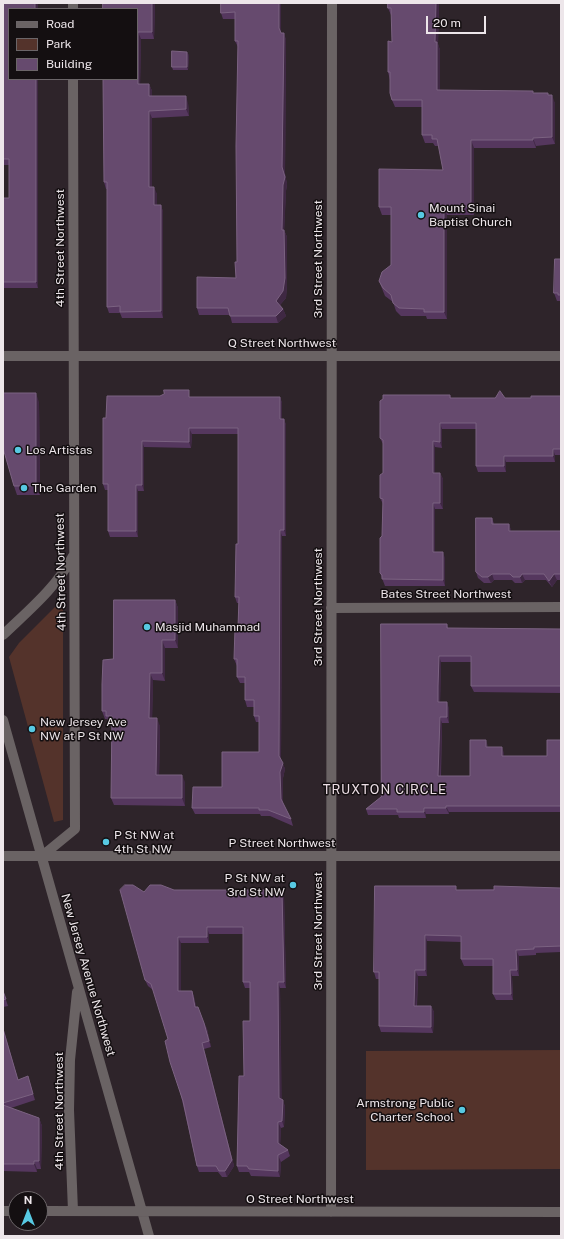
<!DOCTYPE html>
<html>
<head>
<meta charset="utf-8">
<style>
	body { margin:0 }
	#map { position:relative; width:564px; height:1239px; overflow:hidden; background:#2e242a; font-family:"Public Sans",sans-serif }
	canvas { display:block }
	.frame { position:absolute; inset:0; border:4px solid #ede6ea; pointer-events:none }
	.legend { position:absolute; left:8px; top:8px; width:130px; height:72px; box-sizing:border-box; background:#140f11; border:1px solid #6b6568; margin:0; padding:5px 7px; list-style:none; font-size:12px; color:#ede6ea }
	.legend li { display:flex; align-items:center; gap:8px; height:20px }
	.legend b { width:20px; border:1px solid #6b6568 }
	.north { position:absolute; left:8px; top:1191px; width:40px; height:40px; box-sizing:border-box; background:#140f11; border:1px solid #6b6568; border-radius:50%; rotate:0deg; font-size:11px; font-weight:700; line-height:16px; text-align:center; color:#ede6ea }
	.north::after { content:''; display:block; margin:auto; width:14px; height:18px; background:#57c9e2; clip-path:polygon(50% 0,100% 100%,50% 72%,0 100%) }
	.scale { position:absolute; left:426px; top:16px; width:60px; height:18px; box-sizing:border-box; border:2px solid #ede6ea; border-top:0; padding-left:5px; font-size:12px; line-height:14px; white-space:nowrap; color:#ede6ea; -webkit-text-stroke:3px #140f11; paint-order:stroke }
</style>
</head>
<body>
<div id="map">
<canvas width="564" height="1239"></canvas>
<div class="frame"></div>
<ul class="legend">
<li><b style="height:5px;background:#6a6364"></b>Road</li>
<li><b style="height:11px;background:#54332b"></b>Park</li>
<li><b style="height:11px;background:#664a6e"></b>Building</li>
</ul>
<div class="north">N</div>
<div class="scale">20 m</div>
</div>
<script>
const ctx = document.querySelector('canvas').getContext('2d');
ctx.lineJoin = 'round';
function fill(path, color) { ctx.fillStyle = color; ctx.fill(path, 'evenodd'); }
function strokePath(path, color, width, dash) { ctx.strokeStyle = color; ctx.lineWidth = width; ctx.lineCap = dash ? 'butt' : 'round'; ctx.setLineDash(dash || []); ctx.stroke(path); }
function drawText(font, color, halo, rows, align = 'center') {
  ctx.font = font + ' "Public Sans",sans-serif'; ctx.lineWidth = 3; ctx.setLineDash([]); ctx.textBaseline = 'middle'; ctx.strokeStyle = halo; ctx.fillStyle = color; for (const [text, x, y, turn = 0] of rows) {
    ctx.save(); ctx.translate(x, y); ctx.rotate((+turn || 0) * Math.PI / 180); ctx.textAlign = isNaN(turn) ? turn : align; if (halo) ctx.strokeText(text, 0, 0); ctx.fillText(text, 0, 0); ctx.restore();
  }
}
const green = new Path2D(`
	M63 606V820L54 822 9 657 19 643 55 607Z
	M561 1050V1169L366 1170V1051Z`);
const minor = new Path2D(`
	M73 9V3
	M3 356H561
	M331 608 561 607
	M3 635C29 610 56 588 73 556
	M3 720 149 1236
	M3 856H561
	M42 856 75 829 73 79
	M3 1211H16
	M40 1211 561 1212
	M73 1211 69 1110 70 1060 77 992
	M331 1212 332 3`);
const wall = new Path2D(`
	M3 3H38V9H9L38 288H3V198H9V165H3Z
	M103 3H155L154 39H141L140 84H149L152 91V96L188 103 189 116 152 118V187L157 194V205H161L163 212V318H122L120 313H109L107 307V189H106L104 182Z
	M221 3 281 33 286 39 285 174 287 184 286 191 284 230 287 237V285L286 298 280 305 283 309 286 316 278 323H232L230 315H199L197 308 236 278 237 262 238 47 235 41V19H223L221 13Z
	M388 3H439L438 44 440 50V90L534 93 549 95 555 103V144L536 146V148H474V215H447V319H427L426 316H401L396 311 393 302 385 296 379 281 391 265V215H382L379 207 443 170 439 146H435L433 143H425L422 135V107H395L392 100 390 80 388 72 392 42V15H391L388 8Z
	M189 55 188 70H173L172 67Z
	M561 259V303L560 301H557L554 293Z
	M450 395 451 398H531L561 396V455H555V462H506V472H478L476 466V429H442V448L435 447V473H440L443 479V509H435V552L445 558V586H385L380 573 382 536 383 504 380 498 383 473V444L380 438Z
	M191 397H280L282 403V419H284L286 425V536H282L281 760 285 769 283 778V804L291 819 293 826 270 816H261L260 814H195L192 808 222 787 259 752V722H256L254 716V707H247L245 700V683H240L237 677V666L234 659 238 628 239 603H237L235 597 238 544V434H192L191 448 144 447V491H138V537H110L108 531V490H105L103 484 106 418Z
	M39 402 40 495H17L14 486Z
	M492 518 494 524H509L511 531H561V580H557L552 587 546 580H525L522 583H515L512 580H494L491 583H484L478 578 476 572Z
	M175 600 178 608V648H165V681L153 680 152 718 160 726 159 775 185 782V806L114 805 111 798 112 723H109L107 719H105L102 711 113 659Z
	M447 624 448 628 561 629V693L474 692 471 686V662H441L440 702 449 708V723H442L441 776H470L488 746V747L504 753V756H547L561 740V812H449V814H426V818H399L398 815H368L366 809 381 797Z
	M561 888V952L536 953V955L519 956V976H512L513 1000H496L493 994V966H464L461 959V942L427 941V976H418L417 1006H431L434 1012 433 1033 381 1032 379 1026V979H376L374 972 457 890Z
	M174 890 284 896 286 988H280L281 1099 285 1106 284 1127 281 1128 280 1144 288 1150 290 1156 281 1162 280 1177 251 1176 249 1172H239L237 1166 244 1076 250 1021V988H245L243 982V934H209V943H181V991H192L194 997 196 1007 207 1029 211 1047 204 1049 234 1166 227 1177H222L218 1172H199L197 1166 168 1039 153 990 148 986 145 980 144 892Z
	M3 991 8 1006 3 1007Z
	M3 1027 18 1080 30 1083 35 1100 11 1108 39 1118 42 1126 41 1169H37V1172L3 1171Z`);
const shadedWall = new Path2D(`
	M35 3H38V9H35Z
	M152 3H155L154 39 152 32Z
	M279 3H281V34L279 28Z
	M436 3H439L438 44 440 50V98L437 90 435 42Z
	M138 32 141 39 140 91 138 84Z
	M284 33 286 39 285 174 287 184 286 191 284 237 282 230Z
	M187 52 189 55 188 70 187 67Z
	M36 79H38V288L36 282Z
	M149 84 152 91V103L149 96Z
	M552 95 555 103V144L552 137Z
	M186 96 188 103 189 116 186 109Z
	M149 111 152 118V194L149 187Z
	M533 138 536 146V148L533 140Z
	M471 140 474 148V215L471 207Z
	M154 187 157 194V212L154 205Z
	M161 205 163 212V318L161 311Z
	M444 207 447 215V319L444 312Z
	M284 230 287 237V285L286 298 278 307 276 301Z
	M283 309 286 316 278 323 276 316Z
	M36 393 39 402 40 495 36 486Z
	M280 397 282 403V425L280 419Z
	M284 419 286 425V536L284 530Z
	M440 423 442 429V448L440 442Z
	M189 428 192 434 191 448 189 442Z
	M142 441 144 447V491L142 485Z
	M433 441 435 447V479L433 473Z
	M553 449 555 455V462L553 456Z
	M504 456 506 462V472L504 466Z
	M440 473 443 479V509L440 503Z
	M136 485 138 491V537L136 531Z
	M433 503 435 509V558L433 552Z
	M509 524 511 530V537L509 531Z
	M280 530 282 536 281 762 279 756Z
	M443 552 445 558V586L443 580Z
	M492 574 494 580 491 583 488 577Z
	M522 574 525 580 522 583 520 577Z
	M554 574 557 580 552 587 549 581Z
	M175 600 178 608V648L175 640Z
	M162 640 165 648V681L162 673Z
	M439 656 441 662 440 708 438 702Z
	M150 673 153 680 152 726 149 718Z
	M447 702 449 708V723L447 717Z
	M440 717 442 723 440 782 438 776Z
	M157 718 160 726 159 782 156 775Z
	M486 740 488 746V753L486 747Z
	M502 747 504 753V762L502 756Z
	M283 763 285 769 283 778V806L281 799 280 772Z
	M182 775 185 782V806L182 798Z
	M446 806 449 812V814L446 808Z
	M424 808 426 814V818L424 812Z
	M282 890 284 896 286 988 284 982Z
	M207 927 209 934V943L207 937Z
	M425 935 427 941V976L425 970Z
	M178 937 181 943V997L178 991Z
	M516 950 519 956V976L517 970Z
	M415 970 418 976 416 1012 414 1006Z
	M510 970 512 976 513 1000 511 994Z
	M278 982 280 988 282 1105 279 1098Z
	M192 991 194 997 198 1014 195 1007Z
	M431 1006 434 1012 433 1033 431 1027Z
	M204 1023 207 1029 211 1047 209 1041Z
	M3 1027 20 1086 3 1029Z
	M202 1043 204 1049 234 1166 227 1177 225 1171Z
	M283 1100 285 1106 284 1127 282 1121Z
	M39 1118 42 1126 41 1169 39 1161Z
	M278 1122 281 1128 280 1149 278 1143Z
	M278 1155 281 1162 280 1177 278 1171Z
	M34 1161 37 1169V1172L34 1164Z`);
const building = new Path2D(`
	M3 3H35V9H9V79H36V282H3V198H9V159H3Z
	M103 3H152V32H138V84H149V96H186V109L149 111V187H154V205H161V311L120 312V306L107 307V182H104L103 79H137V9H103Z
	M221 3H279V28L281 33H284L282 167 285 177 283 185 282 230H284L285 278 283 291 276 301 283 309 276 316H230L228 308H197V277L236 278 235 262H237L236 146 238 41H235V12L221 13Z
	M388 3H436L435 42H437V90L533 91V93H548V95H552V137L533 138V140H471V207H444V312H424V309L399 308 393 303 391 295 383 288 379 281 382 272 391 265V207H379V169L443 170 437 139H432V135H422V100H392L390 93V72H388V41L392 42 391 8H388Z
	M172 51 187 52V67H172Z
	M555 259H561V295H558V293H554Z
	M164 390H189V397H280V419H284V530H280L279 756 283 763 280 772 281 799 291 819 268 810H259V808H192L193 787H222V752H259V716H254V700H245V677H237V659H234L235 628H238L239 597H235L236 544H238V428H189V442L142 441V485H136V531H108V484H103V418H106L107 396H160L164 394Z
	M500 391 505 398H531V396H561V449H553V456H504V466H476V423H440V442L433 441V473H440V503H433V552H443V580L382 579V575L380 573V538L382 536 383 499 380 498V475L383 473V440L380 438V401L383 399V395H450V398H495Z
	M3 393H36V486H14L3 448Z
	M476 518H492V524H509V531H561V574H554L549 581 544 574H522L520 577H513L510 574H492L488 577H482L476 572Z
	M114 600H175V640H162V673H150L149 718H157L156 775H182V798H111L112 716H106V711H102V684L103 660 113 659Z
	M381 624H447V628L561 629V686H471V656H439L438 686V702H447V717H440L438 776H470V740H486V747H502V756H547V740H561V806H446V808H424V812H397V809H366L381 797Z
	M125 885H133L144 892 150 885H161L174 890H282L284 982H278L279 1098 283 1100 282 1121 278 1122V1143L288 1150 278 1155V1171L249 1169 247 1166H237L239 1076H244L243 1021H250V982H243V927H207V937H178V991H192L195 1007H198L204 1023 209 1041 202 1043 232 1160 225 1171H219L216 1166H197L183 1101 170 1062 165 1041 168 1039 151 984 145 980 120 890Z
	M375 886H456V890H494V886L561 888V946L534 947V949L516 950 517 970H510L511 994H493V959H461V936L425 935V970H415L414 1006H431V1027L379 1026V972H374Z
	M3 991 6 999 3 1000Z
	M3 1029 18 1080 28 1076 33 1094 3 1103Z
	M3 1105 39 1118V1161H34V1164H3Z`);
const markers = [
	[421,215,4,"#57c9e2"],
	[18,450,4,"#57c9e2"],
	[24,488,4,"#57c9e2"],
	[147,627,4,"#57c9e2"],
	[32,729,4,"#57c9e2"],
	[106,842,4,"#57c9e2"],
	[293,885,4,"#57c9e2"],
	[462,1110,4,"#57c9e2"]
];
const poiNames = [
	["Mount Sinai",429,208],
	["Baptist Church",429,222],
	["Los Artistas",26,450],
	["The Garden",32,488],
	["Masjid Muhammad",155,627],
	["New Jersey Ave",40,722],
	["NW at P St NW",40,736],
	["P St NW at",114,835],
	["4th St NW",114,849],
	["P St NW at",285,878,"right"],
	["3rd St NW",285,892,"right"],
	["Armstrong Public",454,1103,"right"],
	["Charter School",454,1117,"right"]
];
const streetNames = [
	["4th Street Northwest",60,248,-90],
	["3rd Street Northwest",318,259,-90],
	["Q Street Northwest",282,343],
	["4th Street Northwest",61,572,-91],
	["Bates Street Northwest",446,594],
	["3rd Street Northwest",318,607,-90],
	["P Street Northwest",282,843],
	["3rd Street Northwest",318,931,-90],
	["New Jersey Avenue Northwest",88,975,74],
	["4th Street Northwest",59,1111,-90],
	["O Street Northwest",300,1199]
];
const neighbourhoodNames = [
	["TRUXTON CIRCLE",385,790]
];
fill(green, '#54332b');
strokePath(minor, '#6a6364', 10);
fill(wall, '#55375e');
fill(shadedWall, '#3f2843');
fill(building, '#664a6e');
strokePath(building, '#7b6281', 1);
for (const [x, y, r, color] of markers) { const dot = new Path2D(); dot.arc(x, y, r, 0, 2 * Math.PI); ctx.fillStyle = color; ctx.fill(dot); strokePath(dot, '#140f11', 1.5); }
drawText('12px', '#ede6ea', '#140f11', poiNames, 'left');
drawText('12px', '#ede6ea', '#140f11', streetNames);
ctx.letterSpacing = '1px';
drawText('13px', '#ecdee5', '#140f11', neighbourhoodNames);
ctx.letterSpacing = '0px';
</script>
</body>
</html>
